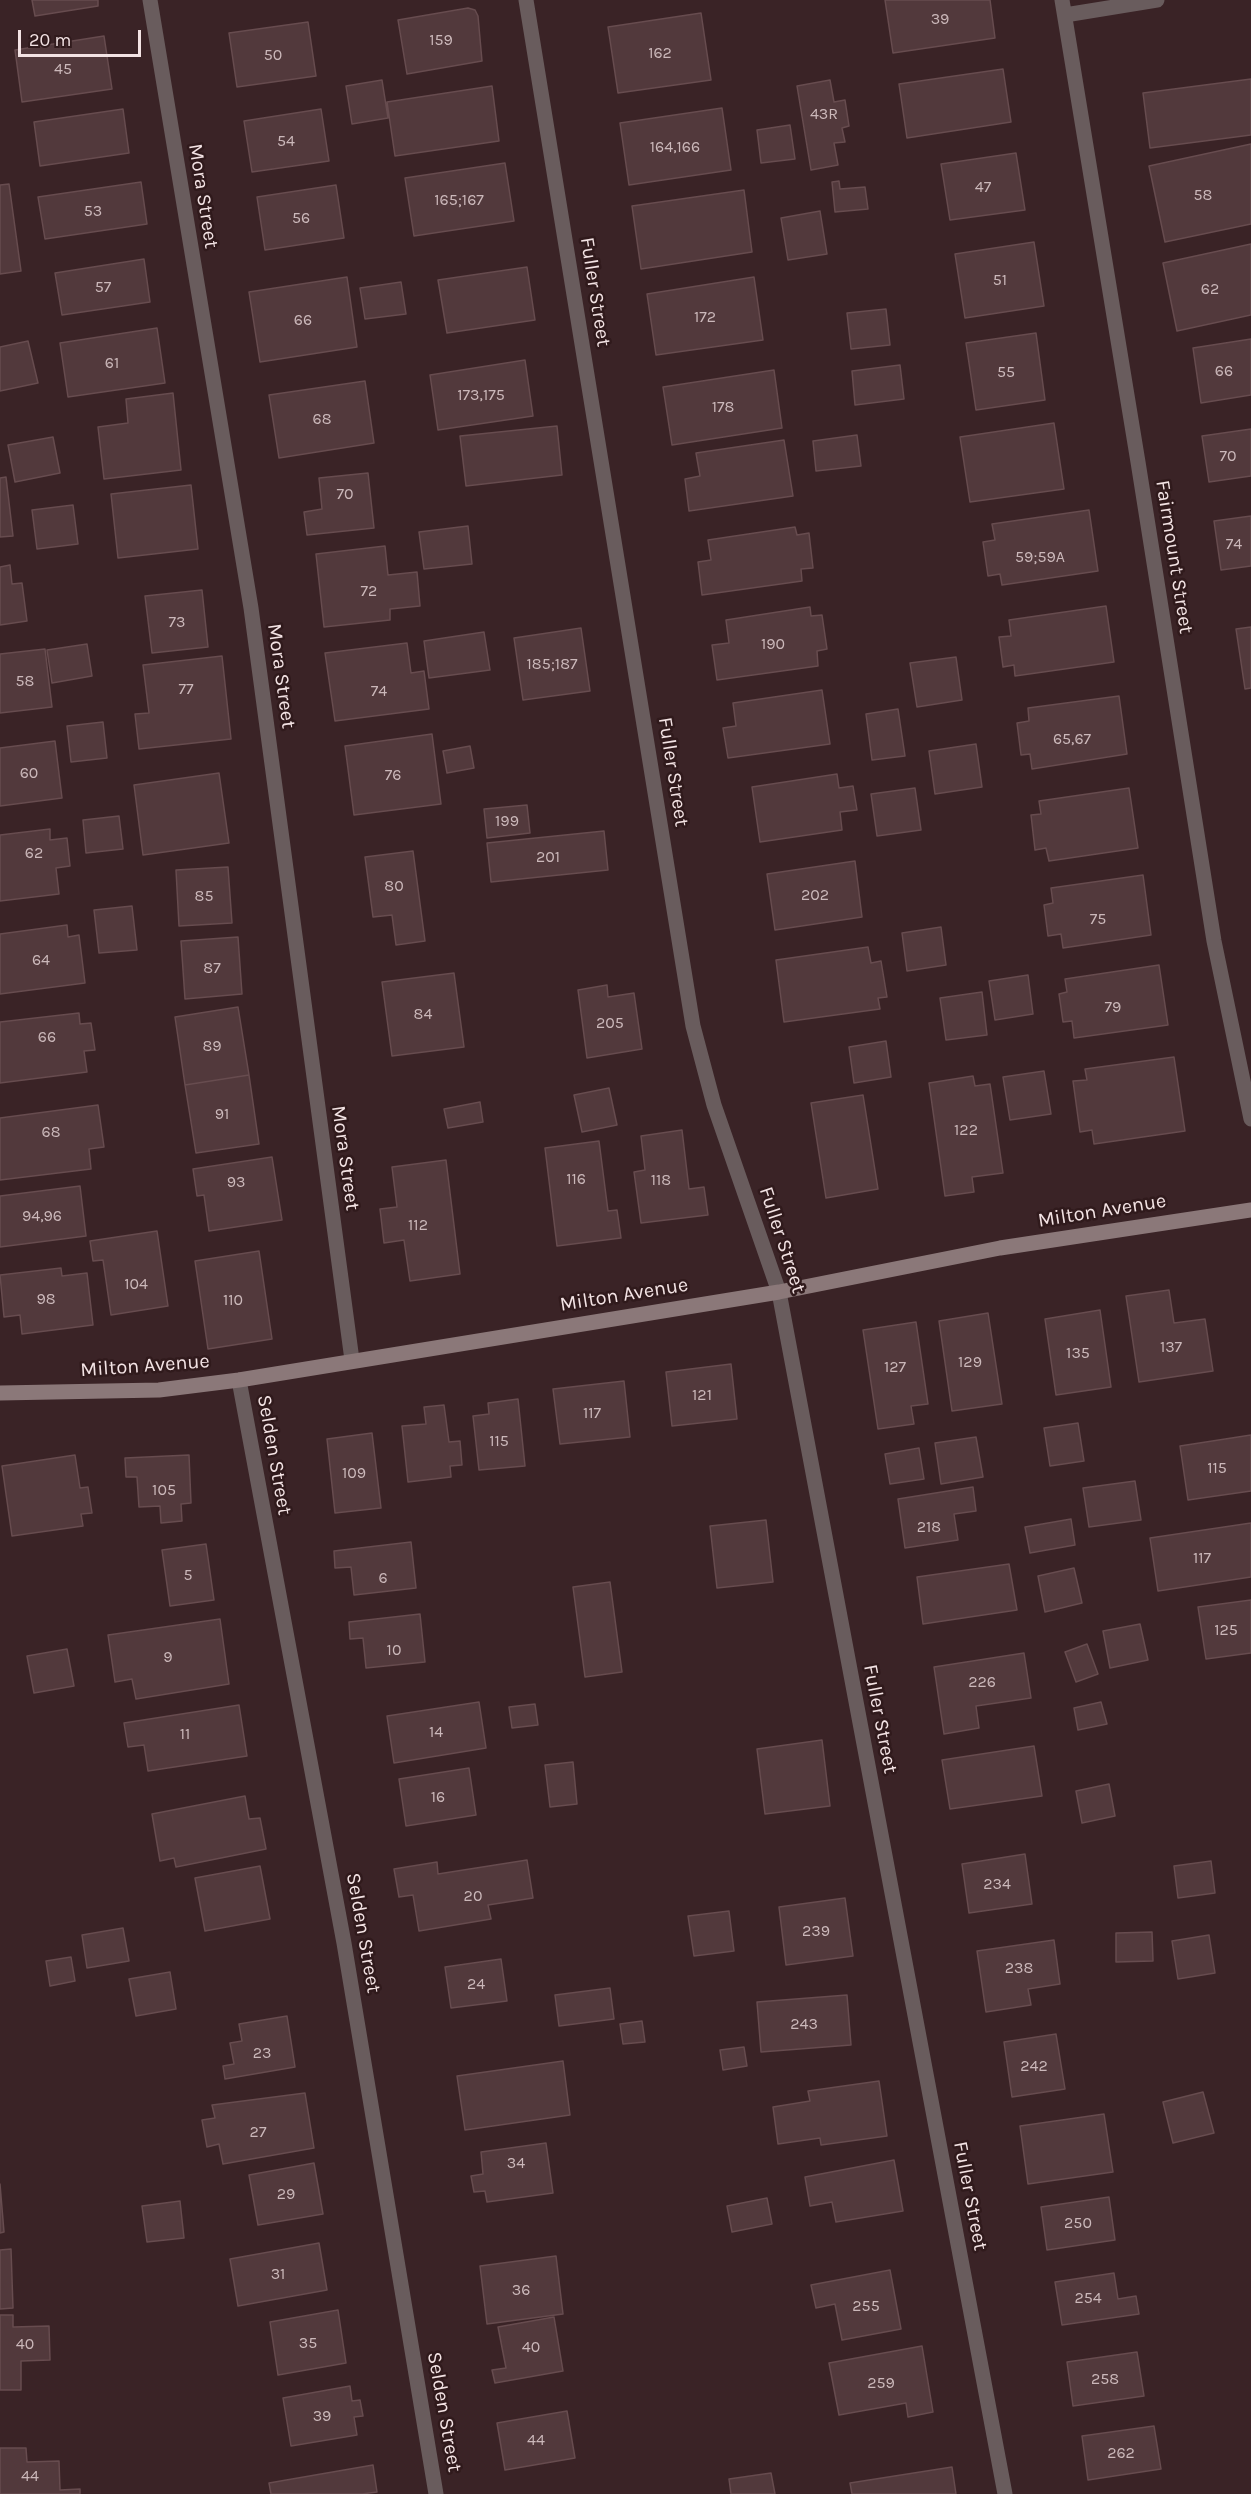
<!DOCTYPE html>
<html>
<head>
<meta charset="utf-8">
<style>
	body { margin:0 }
	#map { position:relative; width:1251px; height:2494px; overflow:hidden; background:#3a2326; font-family:Karla,sans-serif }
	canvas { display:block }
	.scale { position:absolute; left:18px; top:30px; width:123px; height:27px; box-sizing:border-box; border:3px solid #f3e3e4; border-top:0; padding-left:8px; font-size:18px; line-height:21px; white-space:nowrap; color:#f3e3e4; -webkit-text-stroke:4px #301a1c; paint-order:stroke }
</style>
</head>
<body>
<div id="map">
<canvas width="1251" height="2494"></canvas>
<div class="scale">20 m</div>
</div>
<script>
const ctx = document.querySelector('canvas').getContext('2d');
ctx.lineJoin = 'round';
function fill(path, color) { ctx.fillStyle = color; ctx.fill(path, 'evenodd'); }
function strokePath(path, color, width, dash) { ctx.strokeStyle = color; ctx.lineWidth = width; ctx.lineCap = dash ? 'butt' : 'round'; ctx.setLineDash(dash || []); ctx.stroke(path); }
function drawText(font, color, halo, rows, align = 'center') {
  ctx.font = font + ' Karla,sans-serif'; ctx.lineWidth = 5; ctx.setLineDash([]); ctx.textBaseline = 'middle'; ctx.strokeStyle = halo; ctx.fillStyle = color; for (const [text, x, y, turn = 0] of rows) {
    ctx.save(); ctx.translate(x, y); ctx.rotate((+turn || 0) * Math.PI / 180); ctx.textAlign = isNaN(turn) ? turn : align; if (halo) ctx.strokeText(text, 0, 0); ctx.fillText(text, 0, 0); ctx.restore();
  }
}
const building = new Path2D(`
	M32 0H98V6L35 16Z
	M885 0H990L995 38 893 53Z
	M468 8 475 10 478 16 482 61 407 74 398 20Z
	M701 13 711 80 618 93 608 27Z
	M308 22 316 76 237 87 229 33Z
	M104 36 112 89 22 102 15 50Z
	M1003 69 1011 122 907 138 899 84Z
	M1251 79V135L1150 148 1143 93Z
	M382 80 388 118 352 124 346 86Z
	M830 80 834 102 845 100 849 126 842 128 845 142 834 143 838 165 811 170 797 86Z
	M492 86 499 141 395 156 387 102Z
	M722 108 731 170 629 185 620 123Z
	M123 109 129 153 40 166 34 122Z
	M321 109 329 161 252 172 244 121Z
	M790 125 795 159 761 163 757 130Z
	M1251 144V224L1165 242 1149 166Z
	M1016 153 1025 210 950 220 941 164Z
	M505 163 514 221 414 236 405 178Z
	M839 181 840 189 865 187 868 209 835 212 832 182Z
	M141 182 147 224 45 239 38 197Z
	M9 184 21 271 0 274V185Z
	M336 185 344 238 265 250 257 197Z
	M744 190 752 252 641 269 632 206Z
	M820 211 827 254 788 260 781 218Z
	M1034 242 1044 306 965 318 955 254Z
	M1251 244V315L1177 331 1163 263Z
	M144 259 150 302 62 315 55 273Z
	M527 267 535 320 447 333 438 280Z
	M347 277 357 347 260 362 249 292Z
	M754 277 763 340 656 355 647 294Z
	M401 282 406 314 365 319 360 288Z
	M886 309 890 345 851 349 847 313Z
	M157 328 165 383 68 397 60 343Z
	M1036 333 1045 400 976 410 966 343Z
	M1251 339V395L1201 403 1193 348Z
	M28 341 38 383 0 391V347Z
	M525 360 533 416 438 430 430 375Z
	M900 365 904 399 855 405 852 371Z
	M774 370 782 428 672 445 663 387Z
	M365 381 374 443 279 458 269 395Z
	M173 393 181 470 104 479 98 427 128 423 126 399Z
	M1054 423 1064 489 970 502 960 437Z
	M557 426 562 475 466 486 460 436Z
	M1251 429V476L1209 482 1202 436Z
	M857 435 861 466 816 471 813 441Z
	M53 437 60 473 15 482 8 445Z
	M784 440 793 496 689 511 685 479 700 476 696 453Z
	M368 473 374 528 307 535 304 512 322 509 319 478Z
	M6 477 13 536 0 537V478Z
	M191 485 198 549 118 558 111 494Z
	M73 505 78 544 37 549 32 510Z
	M1089 510 1098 571 1002 585 1000 574 988 576 983 542 995 540 992 524Z
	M1251 516V566L1221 570 1214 521Z
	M468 526 472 564 424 569 419 532Z
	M795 527 797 535 809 533 813 568 801 569 802 581 702 595 698 562 711 560 708 540Z
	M385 546 388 575 417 572 420 606 390 609V620L324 627 316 554Z
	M10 565 12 584 22 583 27 621 0 625V567Z
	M202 590 208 647 152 653 145 596Z
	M1106 606 1114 662 1015 676 1014 665 1003 667 999 637 1011 636 1009 620Z
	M810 607 811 616 822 615 827 649 817 651 818 666 717 680 712 645 729 643 726 620Z
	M1251 627V688L1245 689 1236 629Z
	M581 628 590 691 523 700 514 638Z
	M484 632 490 670 429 678 424 641Z
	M407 643 411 673 424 671 429 709 335 721 325 653Z
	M87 644 92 676 52 683 47 650Z
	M45 649 52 707 0 713V654Z
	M222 656 231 739 139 749 135 714 149 713 143 665Z
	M956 657 962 700 917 707 910 663Z
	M822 690 830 744 728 758 723 728 736 726 733 703Z
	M1119 696 1127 754 1032 769 1030 754 1021 755 1017 723 1029 721 1028 708Z
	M898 709 905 756 872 760 866 714Z
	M103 722 107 758 71 762 67 726Z
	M432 734 441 804 354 815 345 746Z
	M55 741 62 798 0 806V748Z
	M976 744 982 787 935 794 929 751Z
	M470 746 474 768 447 773 443 751Z
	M219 773 229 843 143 855 134 785Z
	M837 774 839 788 853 786 857 810 840 812 842 830 760 842 752 787Z
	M915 788 921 830 877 836 871 794Z
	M1129 788 1138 848 1049 861 1046 848 1035 850 1031 815 1041 814 1039 801Z
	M527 805 530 833 487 838 484 809Z
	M119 816 123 849 86 853 83 820Z
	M50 829V840L67 838 70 866 56 868 59 894 0 901V835Z
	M604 831 608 870 491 882 487 843Z
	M413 851 425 941 396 945 392 915 373 917 365 857Z
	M855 861 862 917 775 930 767 874Z
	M228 867 232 923 179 926 176 870Z
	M1143 875 1151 935 1063 948 1061 934 1048 936 1044 905 1053 903 1051 888Z
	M132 906 137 950 99 953 94 910Z
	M67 925 68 937 79 935 85 983 0 994V934Z
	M941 927 946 965 907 971 902 933Z
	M238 937 242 994 185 999 181 941Z
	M868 947 871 963 881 961 887 997 878 998 880 1009 784 1022 776 960Z
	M1159 965 1168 1025 1074 1038 1072 1021 1063 1022 1059 994 1067 992 1065 979Z
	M454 973 464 1047 392 1056 382 982Z
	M1028 975 1033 1014 995 1020 989 981Z
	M607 985 608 997 634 993 642 1049 587 1058 578 990Z
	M982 992 987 1035 946 1040 940 998Z
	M238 1007 249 1075 185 1085 175 1017Z
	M79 1013 80 1024 91 1023 95 1050 84 1051 87 1072 0 1083V1022Z
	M886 1041 891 1077 854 1083 849 1047Z
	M1174 1057 1185 1131 1094 1144 1092 1130 1080 1132 1073 1081 1087 1080 1085 1069Z
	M1044 1071 1051 1114 1010 1120 1003 1077Z
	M249 1075 259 1144 196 1153 185 1085Z
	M973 1076 975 1086 990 1084 1003 1173 972 1177 974 1192 945 1196 929 1083Z
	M609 1088 617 1125 582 1132 574 1095Z
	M863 1095 878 1189 826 1198 811 1103Z
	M480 1102 483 1122 448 1128 444 1109Z
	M98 1105 104 1147 89 1149 91 1169 0 1180V1118Z
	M682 1130 689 1189 704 1187 708 1215 641 1223 634 1172 645 1170 641 1136Z
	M599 1141 608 1211 617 1210 621 1238 557 1246 545 1148Z
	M272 1157 282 1220 209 1231 204 1195 197 1196 193 1169Z
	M446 1160 460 1274 410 1281 404 1240 384 1243 380 1209 397 1207 392 1167Z
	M80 1186 86 1236 0 1247V1196Z
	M157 1231 168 1306 111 1315 103 1260 93 1261 90 1241Z
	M259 1251 272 1339 208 1349 195 1261Z
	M61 1268 62 1276 87 1273 93 1325 22 1334 20 1315 4 1317 0 1275Z
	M1169 1290 1174 1323 1205 1319 1213 1371 1139 1382 1126 1296Z
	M1100 1310 1111 1387 1056 1395 1045 1319Z
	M988 1313 1002 1404 952 1411 939 1321Z
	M916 1322 928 1404 911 1406 914 1424 878 1429 863 1330Z
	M731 1364 737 1419 672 1426 666 1372Z
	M624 1381 630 1437 560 1444 553 1389Z
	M518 1399 525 1466 479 1470 473 1416 489 1414 488 1403Z
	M444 1405 449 1442 460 1441 462 1465 450 1466 451 1477 408 1482 402 1426 426 1424 424 1407Z
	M1078 1423 1084 1461 1050 1466 1044 1428Z
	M372 1433 381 1508 335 1513 327 1439Z
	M1251 1435V1491L1188 1500 1180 1446Z
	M976 1437 983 1477 941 1484 935 1443Z
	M919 1448 924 1479 890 1484 885 1454Z
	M75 1455 80 1488 88 1487 92 1513 81 1514 83 1526 12 1536 2 1466Z
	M189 1455 191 1503 181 1504 182 1521 161 1523 160 1506 139 1507 137 1477H126L125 1458Z
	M1135 1481 1141 1520 1089 1527 1083 1488Z
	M973 1487 976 1511 954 1514 958 1540 905 1548 898 1499Z
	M1071 1519 1075 1545 1030 1553 1025 1527Z
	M766 1520 773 1582 717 1588 710 1526Z
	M1251 1523V1577L1158 1591 1150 1538Z
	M411 1542 416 1588 354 1595 351 1567 335 1568 334 1551Z
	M206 1544 214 1600 170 1606 162 1550Z
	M1009 1564 1017 1610 923 1624 917 1577Z
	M1074 1568 1082 1603 1045 1612 1038 1576Z
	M610 1582 622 1672 585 1677 573 1587Z
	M1251 1600V1653L1206 1659 1198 1607Z
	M420 1614 425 1662 366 1668 363 1638 350 1639 349 1622Z
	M220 1619 229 1684 136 1699 132 1679 115 1682 108 1635Z
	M1140 1624 1148 1660 1110 1668 1103 1631Z
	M1087 1644 1098 1674 1076 1682 1065 1652Z
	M67 1649 74 1686 34 1693 27 1656Z
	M1024 1653 1031 1698 976 1706 979 1728 944 1734 934 1667Z
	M479 1702 486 1748 394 1763 387 1716Z
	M1101 1702 1107 1724 1078 1730 1074 1708Z
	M535 1704 538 1725 512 1728 509 1707Z
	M239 1705 247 1756 148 1771 144 1745 128 1747 124 1723Z
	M822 1740 830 1806 765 1814 757 1749Z
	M1034 1746 1042 1796 950 1809 942 1760Z
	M573 1762 577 1804 550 1807 545 1765Z
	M469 1768 476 1815 406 1826 399 1779Z
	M1109 1784 1115 1816 1082 1823 1076 1791Z
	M245 1796 249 1819 260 1818 266 1849 176 1867 174 1858 160 1861 152 1814Z
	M1025 1854 1032 1904 969 1913 962 1864Z
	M527 1860 533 1898 488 1905 491 1919 419 1931 413 1895 399 1897 394 1869 437 1862 438 1874Z
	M1211 1861 1215 1893 1178 1898 1174 1866Z
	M260 1866 270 1919 205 1931 195 1878Z
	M845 1898 853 1956 786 1965 779 1907Z
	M729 1911 734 1951 694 1956 688 1916Z
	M123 1928 129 1961 87 1968 82 1935Z
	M1152 1932 1153 1961 1116 1962V1933Z
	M1209 1935 1215 1973 1178 1979 1172 1941Z
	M1054 1940 1060 1984 1028 1989 1031 2005 986 2012 977 1951Z
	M71 1957 75 1981 50 1986 46 1961Z
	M501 1959 507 2001 451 2008 445 1967Z
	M170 1972 176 2009 136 2016 129 1979Z
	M610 1988 614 2019 559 2026 555 1995Z
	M847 1995 851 2045 761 2052 757 2002Z
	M287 2016 295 2067 225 2079 223 2066 234 2064 230 2043 242 2041 239 2024Z
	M642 2021 645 2042 623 2044 620 2024Z
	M1056 2034 1065 2089 1012 2097 1004 2042Z
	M744 2047 747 2066 723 2070 720 2050Z
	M563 2061 570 2115 465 2130 457 2076Z
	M879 2081 887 2136 821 2145 820 2138 778 2144 773 2107 810 2101 808 2091Z
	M1203 2092 1214 2133 1173 2143 1163 2102Z
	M305 2093 314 2148 223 2164 219 2144 207 2147 202 2120 215 2118 212 2105Z
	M1104 2114 1113 2172 1028 2184 1020 2126Z
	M546 2143 553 2193 487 2202 485 2191 474 2192 471 2176 483 2174 481 2152Z
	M894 2160 903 2211 836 2222 832 2202 810 2206 805 2177Z
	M314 2163 323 2214 258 2225 249 2175Z
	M0 2184 4 2232 0 2233Z
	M1109 2197 1115 2240 1047 2250 1041 2207Z
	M767 2198 772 2224 732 2232 727 2206Z
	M180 2201 184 2238 147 2242 142 2206Z
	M319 2243 327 2290 238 2306 230 2259Z
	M11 2249 13 2308 0 2309V2250Z
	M556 2256 563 2314 487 2324 480 2266Z
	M890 2270 901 2329 842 2340 835 2304 816 2308 811 2285Z
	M1114 2273 1118 2299 1136 2296 1139 2314 1062 2325 1055 2282Z
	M338 2310 346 2363 278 2375 270 2322Z
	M0 2315H13V2327L49 2326 50 2360 21 2361V2390H0Z
	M554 2317 563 2371 495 2383 492 2370 506 2368 498 2327Z
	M922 2346 933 2412 908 2417 906 2403 839 2415 829 2363Z
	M1137 2352 1144 2396 1073 2406 1067 2362Z
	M350 2386 352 2401 360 2400 363 2416 354 2417 357 2435 291 2446 283 2398Z
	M567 2411 575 2458 505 2470 497 2423Z
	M1154 2426 1161 2469 1088 2480 1082 2436Z
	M0 2448H26L27 2462 59 2461 60 2490 80 2489V2494H0Z
	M373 2465 377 2492 362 2494H271L269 2483Z
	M952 2467 956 2494H852L850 2483Z
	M771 2473 775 2494H731L729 2479Z`);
const street = new Path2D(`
	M150 0 251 608 352 1360
	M526 0 693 1026 714 1105 779 1292 1005 2494
	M1062 0 1138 462 1214 941 1251 1119
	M1065 15 1157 0
	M239 1380 344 1943 436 2494`);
const secondary = new Path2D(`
	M0 1393 159 1390 239 1380 779 1292 1000 1248 1251 1210`);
const numberNames = [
	["39",940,19],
	["159",441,40],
	["162",660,53],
	["50",273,55],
	["45",63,69],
	["43R",824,114],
	["54",286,141],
	["164,166",675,147],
	["47",983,187],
	["58",1203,195],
	["165;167",459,200],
	["53",93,211],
	["56",301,218],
	["51",1000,280],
	["57",103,287],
	["62",1210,289],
	["172",705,317],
	["66",303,320],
	["61",112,363],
	["66",1224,371],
	["55",1006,372],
	["173,175",481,395],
	["178",723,407],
	["68",322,419],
	["70",1228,456],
	["70",345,494],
	["74",1234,544],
	["59;59A",1040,557],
	["72",369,591],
	["73",177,622],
	["190",773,644],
	["185;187",552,664],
	["58",25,681],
	["77",186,689],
	["74",379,691],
	["65,67",1072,739],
	["60",29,773],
	["76",393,775],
	["199",507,821],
	["62",34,853],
	["201",548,857],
	["80",394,886],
	["202",815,895],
	["85",204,896],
	["75",1098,919],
	["64",41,960],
	["87",212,968],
	["79",1113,1007],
	["84",423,1014],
	["205",610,1023],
	["66",47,1037],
	["89",212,1046],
	["91",222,1114],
	["122",966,1130],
	["68",51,1132],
	["116",576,1179],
	["118",661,1180],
	["93",236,1182],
	["94,96",42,1216],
	["112",418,1225],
	["104",136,1284],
	["98",46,1299],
	["110",233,1300],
	["137",1171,1347],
	["135",1078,1353],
	["129",970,1362],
	["127",895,1367],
	["121",702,1395],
	["117",592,1413],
	["115",499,1441],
	["115",1217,1468],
	["109",354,1473],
	["105",164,1490],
	["218",929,1527],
	["117",1202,1558],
	["5",188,1575],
	["6",383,1578],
	["125",1226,1630],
	["10",394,1650],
	["9",168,1657],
	["226",982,1682],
	["14",436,1732],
	["11",185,1734],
	["16",438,1797],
	["234",997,1884],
	["20",473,1896],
	["239",816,1931],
	["238",1019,1968],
	["24",476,1984],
	["243",804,2024],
	["23",262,2053],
	["242",1034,2066],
	["27",258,2132],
	["34",516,2163],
	["29",286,2194],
	["250",1078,2223],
	["31",278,2274],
	["36",521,2290],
	["254",1088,2298],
	["255",866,2306],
	["35",308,2343],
	["40",25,2344],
	["40",531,2347],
	["258",1105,2379],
	["259",881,2383],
	["39",322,2416],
	["44",536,2440],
	["262",1121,2453],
	["44",30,2476]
];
const streetNames = [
	["Mora Street",203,196,81],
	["Fuller Street",595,292,81],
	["Fairmount Street",1174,557,81],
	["Mora Street",281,676,82],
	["Fuller Street",673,772,81],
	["Mora Street",345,1158,82],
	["Milton Avenue",1102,1211,-9],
	["Fuller Street",782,1240,72],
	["Milton Avenue",624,1295,-9],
	["Milton Avenue",145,1366,-4],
	["Selden Street",274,1455,80],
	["Fuller Street",880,1719,79],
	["Selden Street",363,1933,80],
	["Fuller Street",970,2196,79],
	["Selden Street",444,2412,80]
];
fill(building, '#52393c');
strokePath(building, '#674c4f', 1.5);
strokePath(street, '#695c5d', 15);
strokePath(secondary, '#8b7879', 15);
drawText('16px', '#cbb8ba', null, numberNames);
drawText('20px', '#f3e3e4', '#301a1c', streetNames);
</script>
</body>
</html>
